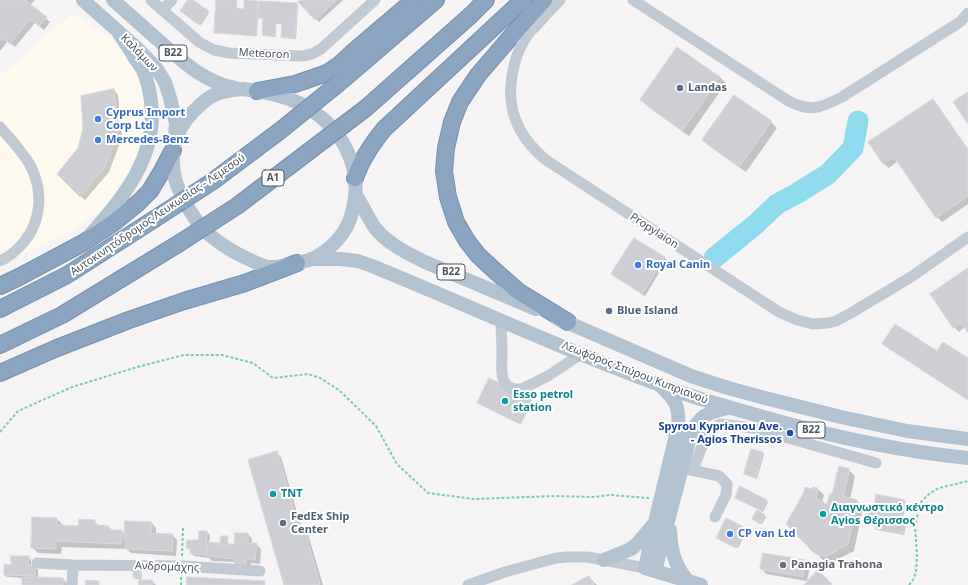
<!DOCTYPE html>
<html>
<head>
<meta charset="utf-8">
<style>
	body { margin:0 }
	canvas { display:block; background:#f5f3f3 }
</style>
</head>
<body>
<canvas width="968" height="585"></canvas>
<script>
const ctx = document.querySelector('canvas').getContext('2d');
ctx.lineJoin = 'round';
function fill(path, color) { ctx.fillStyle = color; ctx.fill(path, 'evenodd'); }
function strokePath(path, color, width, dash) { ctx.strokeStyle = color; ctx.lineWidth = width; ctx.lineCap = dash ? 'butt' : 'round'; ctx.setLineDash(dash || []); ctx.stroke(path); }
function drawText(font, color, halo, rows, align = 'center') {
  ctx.font = font + ' "Noto Sans",sans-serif'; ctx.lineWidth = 4; ctx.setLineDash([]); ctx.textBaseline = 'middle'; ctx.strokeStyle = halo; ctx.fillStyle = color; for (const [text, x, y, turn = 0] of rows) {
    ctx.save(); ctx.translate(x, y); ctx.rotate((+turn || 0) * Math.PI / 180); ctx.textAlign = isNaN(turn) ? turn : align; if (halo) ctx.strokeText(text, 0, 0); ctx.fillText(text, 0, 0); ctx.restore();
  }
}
const commercial = new Path2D(`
	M72 14 125 47 153 115 133 188 76 228 0 265V75Z`);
const shadow = new Path2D(`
	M0 0H35L30 5 50 22 44 30 35 23 15 47 8 41 0 51Z
	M189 0H191L209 13 201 25 182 12Z
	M217 0H237V9L244 10 245 1 297 4 298 6 296 39 283 38 282 37 283 24H276V37L264 36 263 35 264 19 258 18 257 36 216 33 215 32Z
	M302 0H343L319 22 300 2Z
	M720 77 726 83 689 136 647 106 641 100Z
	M114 90 118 95 122 137 109 172 85 200 58 173 79 149Z
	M932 100 937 104 968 149V204L942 222 937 217 898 161 889 168 884 164 870 143Z
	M771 122 777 128 746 172 709 146 703 140Z
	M664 257 667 260 645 296 615 277 612 274Z
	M968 270V332L965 327 959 332 954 327Z
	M531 400 532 401 521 424 480 403Z
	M751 450 763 453 764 454 757 479 746 475 745 474Z
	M276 452 281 457 302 530 304 529 308 534 323 585H285Z
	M849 470 855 476 850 499 857 501 863 507 854 551 832 562 823 560 787 524 814 488 818 489 824 495 822 502 824 504 828 505Z
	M741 488 768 502 763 512 737 499Z
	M905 501 906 502 903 519 907 521 904 535 877 530 876 529 878 517 870 515 868 514Z
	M757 512 766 517 762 524 753 519Z
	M57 519 63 525V527H79L94 521 100 527H109L113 531H121L125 535 152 523 156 528V534L172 535 177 540 176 556 131 553 127 549 62 547 61 554 38 553 32 547Z
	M727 519 747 530 738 548 719 539Z
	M200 532H207L210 535 209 543 219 544 221 546 222 537H227L228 538V545H235L248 534 252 539V544H256L261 549 260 564 251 563 250 572 236 562 212 561 209 558 194 556 191 553 192 550H190L187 547 199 542Z
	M28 557 31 560V567H35L38 570V579H63L67 583V585H23V578L7 577 5 575 12 566Z
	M805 561 810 566 807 581 766 574 762 569Z
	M141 572 142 573 141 581H152L156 585H140V579H135L134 578Z
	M589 577 597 585H574Z`);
const river = new Path2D(`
	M714 258 756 224 777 204 796 194 828 174 853 148 858 121`);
const building = new Path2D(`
	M0 0H27L26 1 47 17 39 26 30 19 10 44 3 38 0 41Z
	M188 0H193L209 11 199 25 180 11Z
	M216 0H237L236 8 244 9V0L258 1 256 36 214 33Z
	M301 0H337L315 20 298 2Z
	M259 1 297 3 295 38 281 37 282 23H276L275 36 262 35 263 18H258Z
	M677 47 720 77 683 130 640 100Z
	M114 89 118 132 105 167 80 197 57 174 78 148 83 128 81 96Z
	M968 92V124L953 102Z
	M734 95 772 121 739 167 702 140Z
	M933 99 968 150V196L936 218 894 157 883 164 868 142Z
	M634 238 665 257 642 294 611 274Z
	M968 268V333L961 323 953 328 930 294Z
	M895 324 937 351 943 342 968 358V400L882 344Z
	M489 378 532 399 520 424 477 403Z
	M751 449 763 452 756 478 744 474Z
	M277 451 299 529 304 528 320 584 316 585H284L248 460Z
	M839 466 850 469 843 496 857 500 848 544 826 557 815 554 786 524 804 492 805 487 812 489 813 487 818 488 816 496 817 499 823 501 824 503 827 504 830 493 832 494Z
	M740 486 767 500 762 511 735 498Z
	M876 494 905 500 902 518 906 519 903 534 875 529 877 516 867 514 869 507H874Z
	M757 510 765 515 760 524 752 519Z
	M32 517 57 518V525L78 526 79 519 95 520V525L109 526V530H122L121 544 56 541V549L31 548Z
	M726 518 746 528 736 548 716 538Z
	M125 521 152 522 151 533 173 534 172 551 125 549 126 538H124Z
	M199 531H207L206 555 190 554 191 548H186L187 540H198Z
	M235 533H248V543H257L255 560 246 559V567H234L235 559 207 556 208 542 220 543 219 546H227L228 544H234Z
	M221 536H228L227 545H220Z
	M763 553 806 560 803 577 760 569Z
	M11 556H29L28 566H35V576L4 575V564L11 565Z
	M134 570 141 571 140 578H133Z
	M818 570 832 584 831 585H804Z
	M589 576 594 585H572Z
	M37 577 63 578V585H22V578Z
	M187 577 265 581V585H187Z
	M86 580 99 581V585H86Z
	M139 580H153L152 585H139Z`);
const path = new Path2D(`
	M0 432 18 411 72 387 137 367 184 355H222L253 363 273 378 308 374 320 378 339 390 376 426 397 464 428 493 474 499 554 496 594 497 610 495 649 498
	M182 556 183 528
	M181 585V576
	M909 585 913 580 916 572 917 556 915 525 921 502 930 493 939 488 968 481`);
const minor = new Path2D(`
	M151 0 199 42 214 50 229 53 302 56 312 54 321 49 375 0
	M560 0C552 8 544 17 537 25 533 29 529 32 527 36 518 49 514 62 512 76 506 111 519 138 546 160L779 312 797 320 813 324 828 323 836 321 851 313 911 277 968 237
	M633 0 787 100C809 113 821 108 842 97L960 22 968 13
	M162 10 172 0
	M0 127C11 140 25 154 32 169 43 193 41 221 24 242 17 250 10 257 0 261
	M501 320C501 331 502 341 502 352 502 368 497 391 522 389L548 376 581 354
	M686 469 719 476 727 484 726 495 715 517
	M693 470 706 435 720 424 753 428 876 463
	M37 563 73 565 182 566 260 571
	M72 585 73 565
	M468 585 505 572 556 558 567 557H588L645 568`);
const major = new Path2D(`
	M83 0 139 50 156 68 165 82 170 98 176 123 175 138
	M113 0C128 13 142 26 157 39 180 59 203 82 235 88
	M243 89C262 91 281 95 299 103 341 124 365 167 352 213 347 233 331 250 312 259 301 263 282 267 270 267 262 267 242 256 234 252 224 246 214 239 205 231 193 218 176 190 174 173 173 169 173 165 173 161 173 157 172 153 173 149 176 135 183 122 193 112 210 94 218 91 243 89Z
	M356 195C363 206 368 218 375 228 388 244 407 253 425 262L536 309
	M91 234C124 197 158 155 151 102 150 91 147 80 143 70 140 65 137 61 134 57 129 48 123 40 118 31
	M311 259H340L358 261 372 266C475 308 577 356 682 393 710 402 738 410 767 418 833 437 900 451 968 458
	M557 318 691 376 728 388 765 398 841 417 907 431 968 439
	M661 386C675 400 680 406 678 427L655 522 645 568 655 571 701 585
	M670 530C671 550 674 564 687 580
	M604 560 631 549 637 544 653 525
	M655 571 690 437C699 415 706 413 728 408`);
const highway = new Path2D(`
	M544 0 509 39 478 75 460 102 452 122 446 148 444 171 448 197 456 222 467 241 478 255 494 270 519 292 568 322
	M339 83 436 0
	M257 91 295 84 327 73 339 65 353 52 414 0
	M366 108 471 15 486 0
	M355 178C361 160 372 144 384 129L523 0
	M0 286 19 277 83 243 112 224 138 203 150 191 162 171 173 150
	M0 309 67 275 153 220
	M0 345 62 315 178 244
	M0 373 57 348 129 320 184 301 245 283 297 263`);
const highwayBridge = new Path2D(`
	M153 220 213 181 281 130 339 83
	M178 244 237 206 366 108`);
const markers = [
	[680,88,4,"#5c6f8a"],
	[98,119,4,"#3f7fe0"],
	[98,140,4,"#3f7fe0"],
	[638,265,4,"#3f7fe0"],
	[609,311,4,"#5c6f8a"],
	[505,401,4,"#0f9aa8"],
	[790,433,4,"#1a4fb4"],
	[273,494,4,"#0f9aa8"],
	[823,514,4,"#0f9aa8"],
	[283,523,4,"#5c6f8a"],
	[730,534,4,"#3f7fe0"],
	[783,565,4,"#6b7280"]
];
const shields = [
	[173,53,28],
	[273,178,22],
	[451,272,28],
	[811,430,28]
];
const shieldNames = [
	["B22",173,53],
	["A1",273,178],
	["B22",451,272],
	["B22",811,430]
];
const streetNames = [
	["Καλάμων",139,53,46],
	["Meteoron",264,54,3],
	["Αυτοκινητόδρομος Λευκωσίας - Λεμεσού",158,215,-34],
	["Propylaion",654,231,33],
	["Λεωφόρος Σπύρου Κυπριανού",635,373,21],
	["Ανδρομάχης",167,567,2]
];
const serviceNames = [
	["Landas",688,88],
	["Blue Island",617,311],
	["FedEx Ship",291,517],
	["Center",291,530]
];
const shopNames = [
	["Cyprus Import",106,113],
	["Corp Ltd",106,126],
	["Mercedes-Benz",106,140],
	["Royal Canin",646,265],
	["CP van Ltd",738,534]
];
const cultureNames = [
	["Esso petrol",513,395],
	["station",513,408],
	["TNT",281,494],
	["Διαγνωστικό κέντρο",831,508],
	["Αγios Θέρισσος",831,521]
];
const transitNames = [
	["Spyrou Kyprianou Ave.",782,427],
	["- Agios Therissos",782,440]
];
const worshipNames = [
	["Panagia Trahona",791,565]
];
fill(commercial, '#fdf9ef');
fill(shadow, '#0003');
strokePath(river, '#90daee', 21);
fill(building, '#cdcfd5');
strokePath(building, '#d7d9de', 1);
strokePath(highway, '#7690ad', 18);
strokePath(path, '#7ad0a6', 2, [3, 2]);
strokePath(minor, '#c1cad2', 11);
strokePath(major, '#b3c2d1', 14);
strokePath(highway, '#8ba5c1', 16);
strokePath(highwayBridge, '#7690ad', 18, []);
strokePath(highwayBridge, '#8ba5c1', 16);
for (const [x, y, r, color] of markers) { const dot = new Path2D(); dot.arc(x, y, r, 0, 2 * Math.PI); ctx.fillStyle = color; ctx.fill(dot); strokePath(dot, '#fff', 1.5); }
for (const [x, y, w] of shields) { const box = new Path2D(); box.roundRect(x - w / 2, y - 8, w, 16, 3); ctx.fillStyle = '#fff'; ctx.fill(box); strokePath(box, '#4a5661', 1); }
drawText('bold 10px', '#4a5661', null, shieldNames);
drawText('11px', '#4a5661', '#fff', streetNames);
drawText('bold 11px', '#4e5e75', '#fff', serviceNames, 'left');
drawText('bold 11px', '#366cbe', '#fff', shopNames, 'left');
drawText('bold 11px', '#0d838f', '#fff', cultureNames, 'left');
drawText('bold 11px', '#164399', '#fff', transitNames, 'right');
drawText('bold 11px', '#5b616d', '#fff', worshipNames, 'left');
</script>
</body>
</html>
